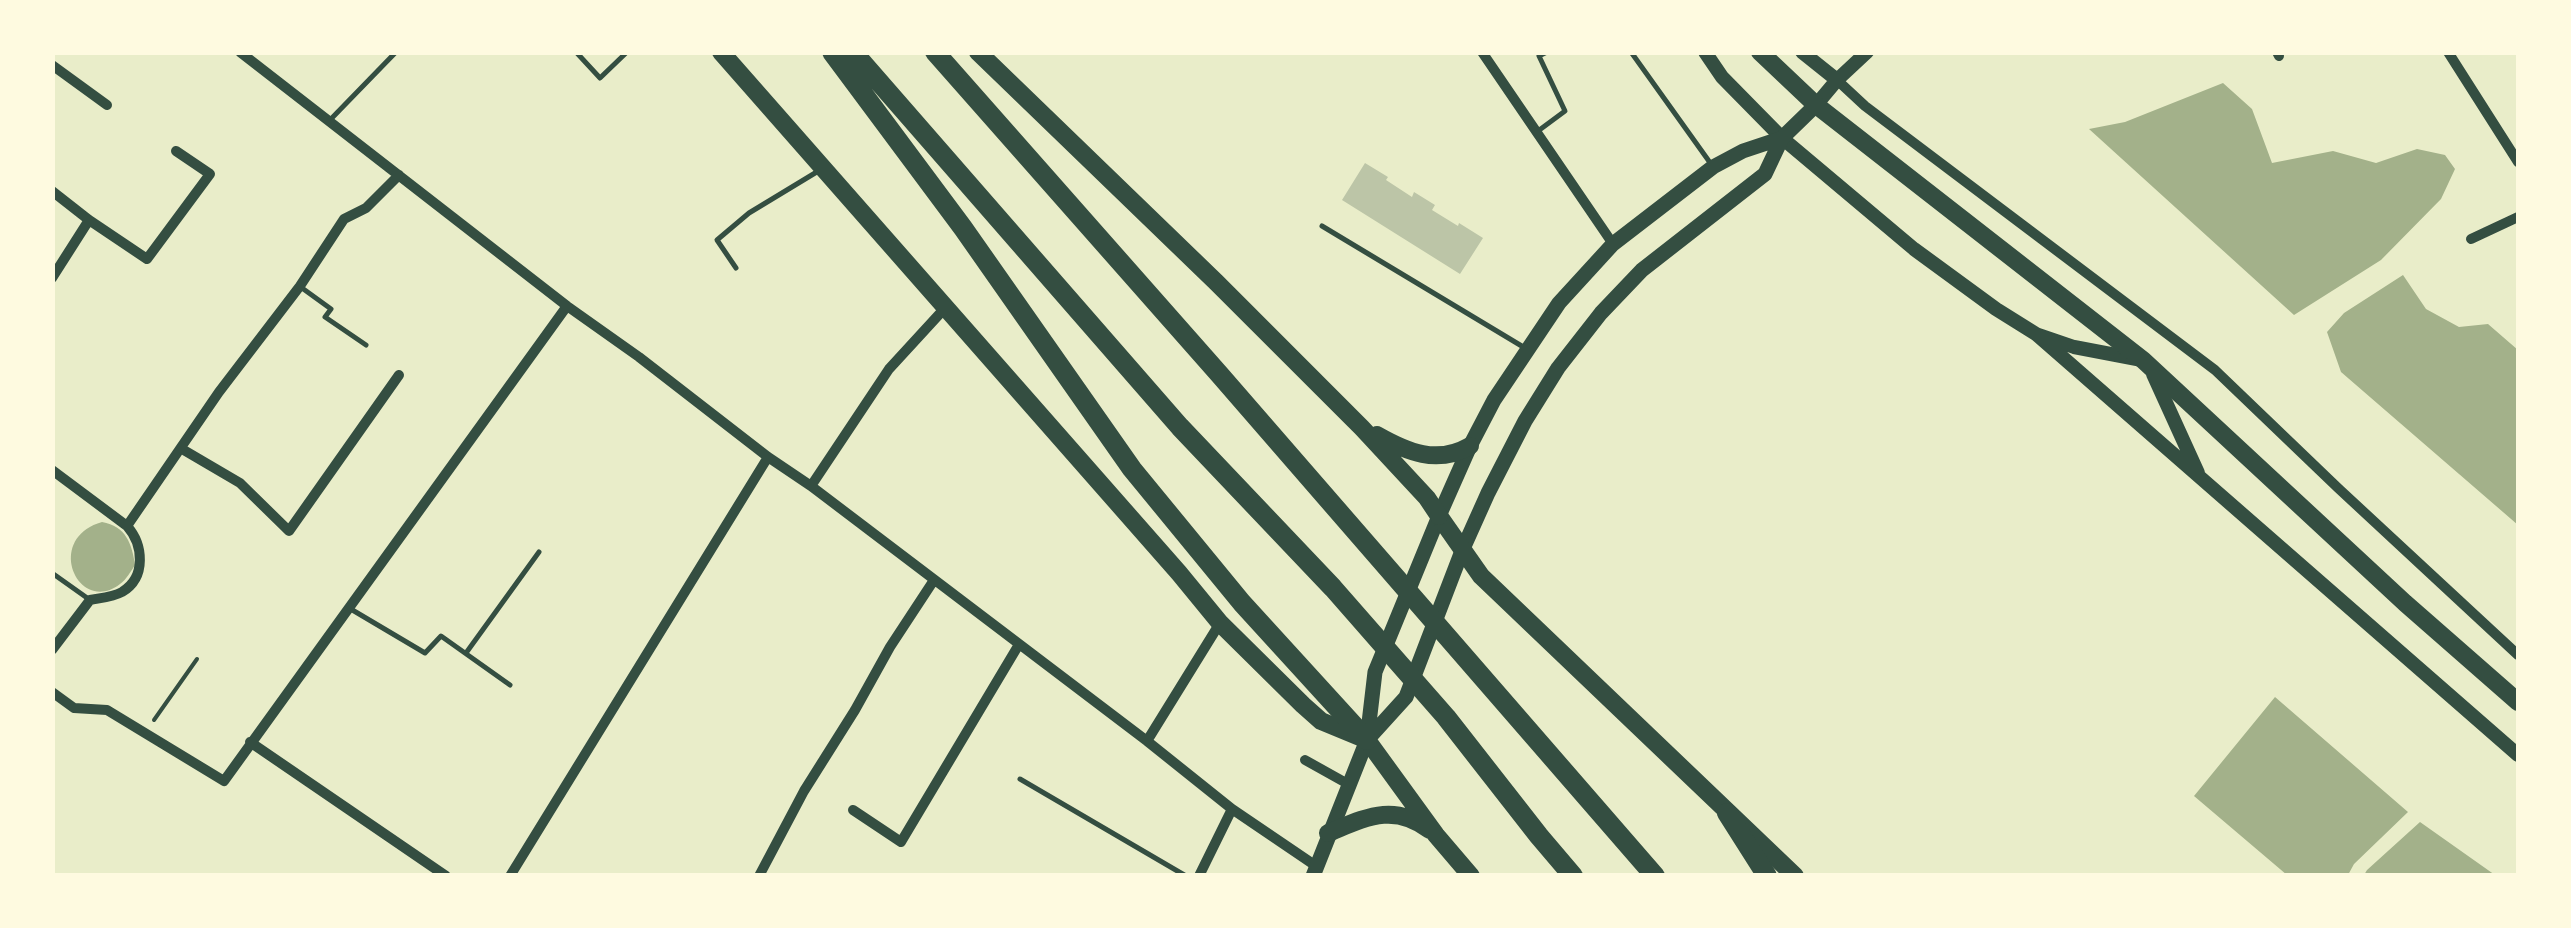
<!DOCTYPE html>
<html>
<head>
<meta charset="utf-8">
<style>
	body { margin:0 }
	#map { position:relative; width:2571px; height:928px; overflow:hidden; background:#e9edc9; font-family:Helvetica,sans-serif }
	canvas { display:block }
	.frame { position:absolute; inset:0; border:55px solid #fefae0; pointer-events:none }
</style>
</head>
<body>
<div id="map">
<canvas width="2571" height="928"></canvas>
<div class="frame"></div>
</div>
<script>
const ctx = document.querySelector('canvas').getContext('2d');
ctx.lineJoin = 'round';
function fill(path, color) { ctx.fillStyle = color; ctx.fill(path, 'evenodd'); }
function strokePath(path, color, width, dash) { ctx.strokeStyle = color; ctx.lineWidth = width; ctx.lineCap = dash ? 'butt' : 'round'; ctx.setLineDash(dash || []); ctx.stroke(path); }
const water = new Path2D(`
	M2223 83 2252 109 2272 163 2333 151 2376 163 2417 149 2445 155 2455 169 2441 199 2381 260 2294 315 2089 129 2125 122Z
	M2403 275 2426 309 2459 327 2488 324 2518 350V525L2341 372 2327 332 2344 313Z
	M102 522C126 526 132 544 135 565 131 571 126 580 120 584 79 616 43 539 102 522Z
	M2275 697 2408 812 2354 864 2348 875H2287L2194 796Z
	M2420 822 2495 875H2364L2367 870Z`);
const building = new Path2D(`
	M1365 163 1388 177 1386 180 1412 197 1414 192 1435 205 1432 210 1458 226 1459 223 1483 238 1460 274 1342 200Z`);
const path = new Path2D(`
	M154 720 197 659`);
const service = new Path2D(`
	M576 52 600 78 627 52
	M1631 52 1711 164
	M329 121 396 52
	M1538 131 1565 111 1539 56 1547 52
	M1322 226 1525 348
	M736 268 717 240 749 213 820 170
	M302 288 331 309 325 317 366 345
	M52 573 90 600
	M349 608 425 653 441 636 510 685
	M466 653 539 552
	M1020 779 1186 876`);
const minor = new Path2D(`
	M240 52 567 306 639 357 768 457 811 486 1147 741 1232 809 1316 866
	M1482 52 1613 244
	M2277 52 2279 56
	M2448 52 2518 162
	M52 65 107 105
	M1837 80 1865 106 2215 370 2338 488 2518 655
	M52 191 89 220 147 259 210 174 176 151
	M2471 239 2518 217
	M52 278 89 220
	M182 449 240 483 289 531 399 375
	M52 470 127 526
	M811 486 889 369 945 308
	M52 650 90 600C100 598 113 597 122 592 147 577 143 544 127 526L219 392 300 286 344 219 366 208 399 175
	M52 692 74 708 107 710 224 781 567 306
	M1147 741 1220 623
	M250 742 446 876
	M1305 760 1348 784
	M853 810 901 842 1018 646
	M510 876 768 457
	M759 876 804 791 855 710 890 647 934 580
	M1199 876 1232 809`);
const tertiary = new Path2D(`
	M1705 52 1722 77 1782 138 1914 249 1996 309 2036 334 2074 347 2142 360
	M1802 52 1837 80
	M1816 105 1837 80 1867 52
	M2036 334 2518 755
	M2153 374 2198 473`);
const secondary = new Path2D(`
	M1367 740 1406 697 1462 551 1488 493 1525 421 1558 368 1601 313 1642 270 1765 174 1782 138 1816 105
	M1313 876 1367 740 1375 672 1439 516 1470 446 1494 400 1559 303 1613 244 1713 167 1743 151 1782 138`);
const primary = new Path2D(`
	M721 52 1179 573 1220 623 1303 705 1321 721 1367 740 1436 835 1471 876
	M1760 52 1816 105 2143 360 2405 603 2518 702
	M1439 516 1481 576 1795 876
	M1328 833C1365 818 1393 802 1430 830`);
const trunk = new Path2D(`
	M978 52 1216 282 1362 428 1427 498 1439 516
	M1377 435C1407 452 1437 465 1470 446`);
const motorway = new Path2D(`
	M832 52 963 228 1132 469 1242 603 1367 740
	M853 52 1180 427 1333 588 1446 717 1539 836 1573 876
	M935 52 1220 375 1655 876
	M1727 813 1767 876`);
fill(water, '#a3b18a');
fill(building, '#bcc5a7');
strokePath(path, '#344e41', 4);
strokePath(service, '#344e41', 5);
strokePath(minor, '#344e41', 10);
strokePath(tertiary, '#344e41', 14);
strokePath(secondary, '#344e41', 15);
strokePath(primary, '#344e41', 18);
strokePath(trunk, '#344e41', 18);
strokePath(motorway, '#344e41', 20);
</script>
</body>
</html>
